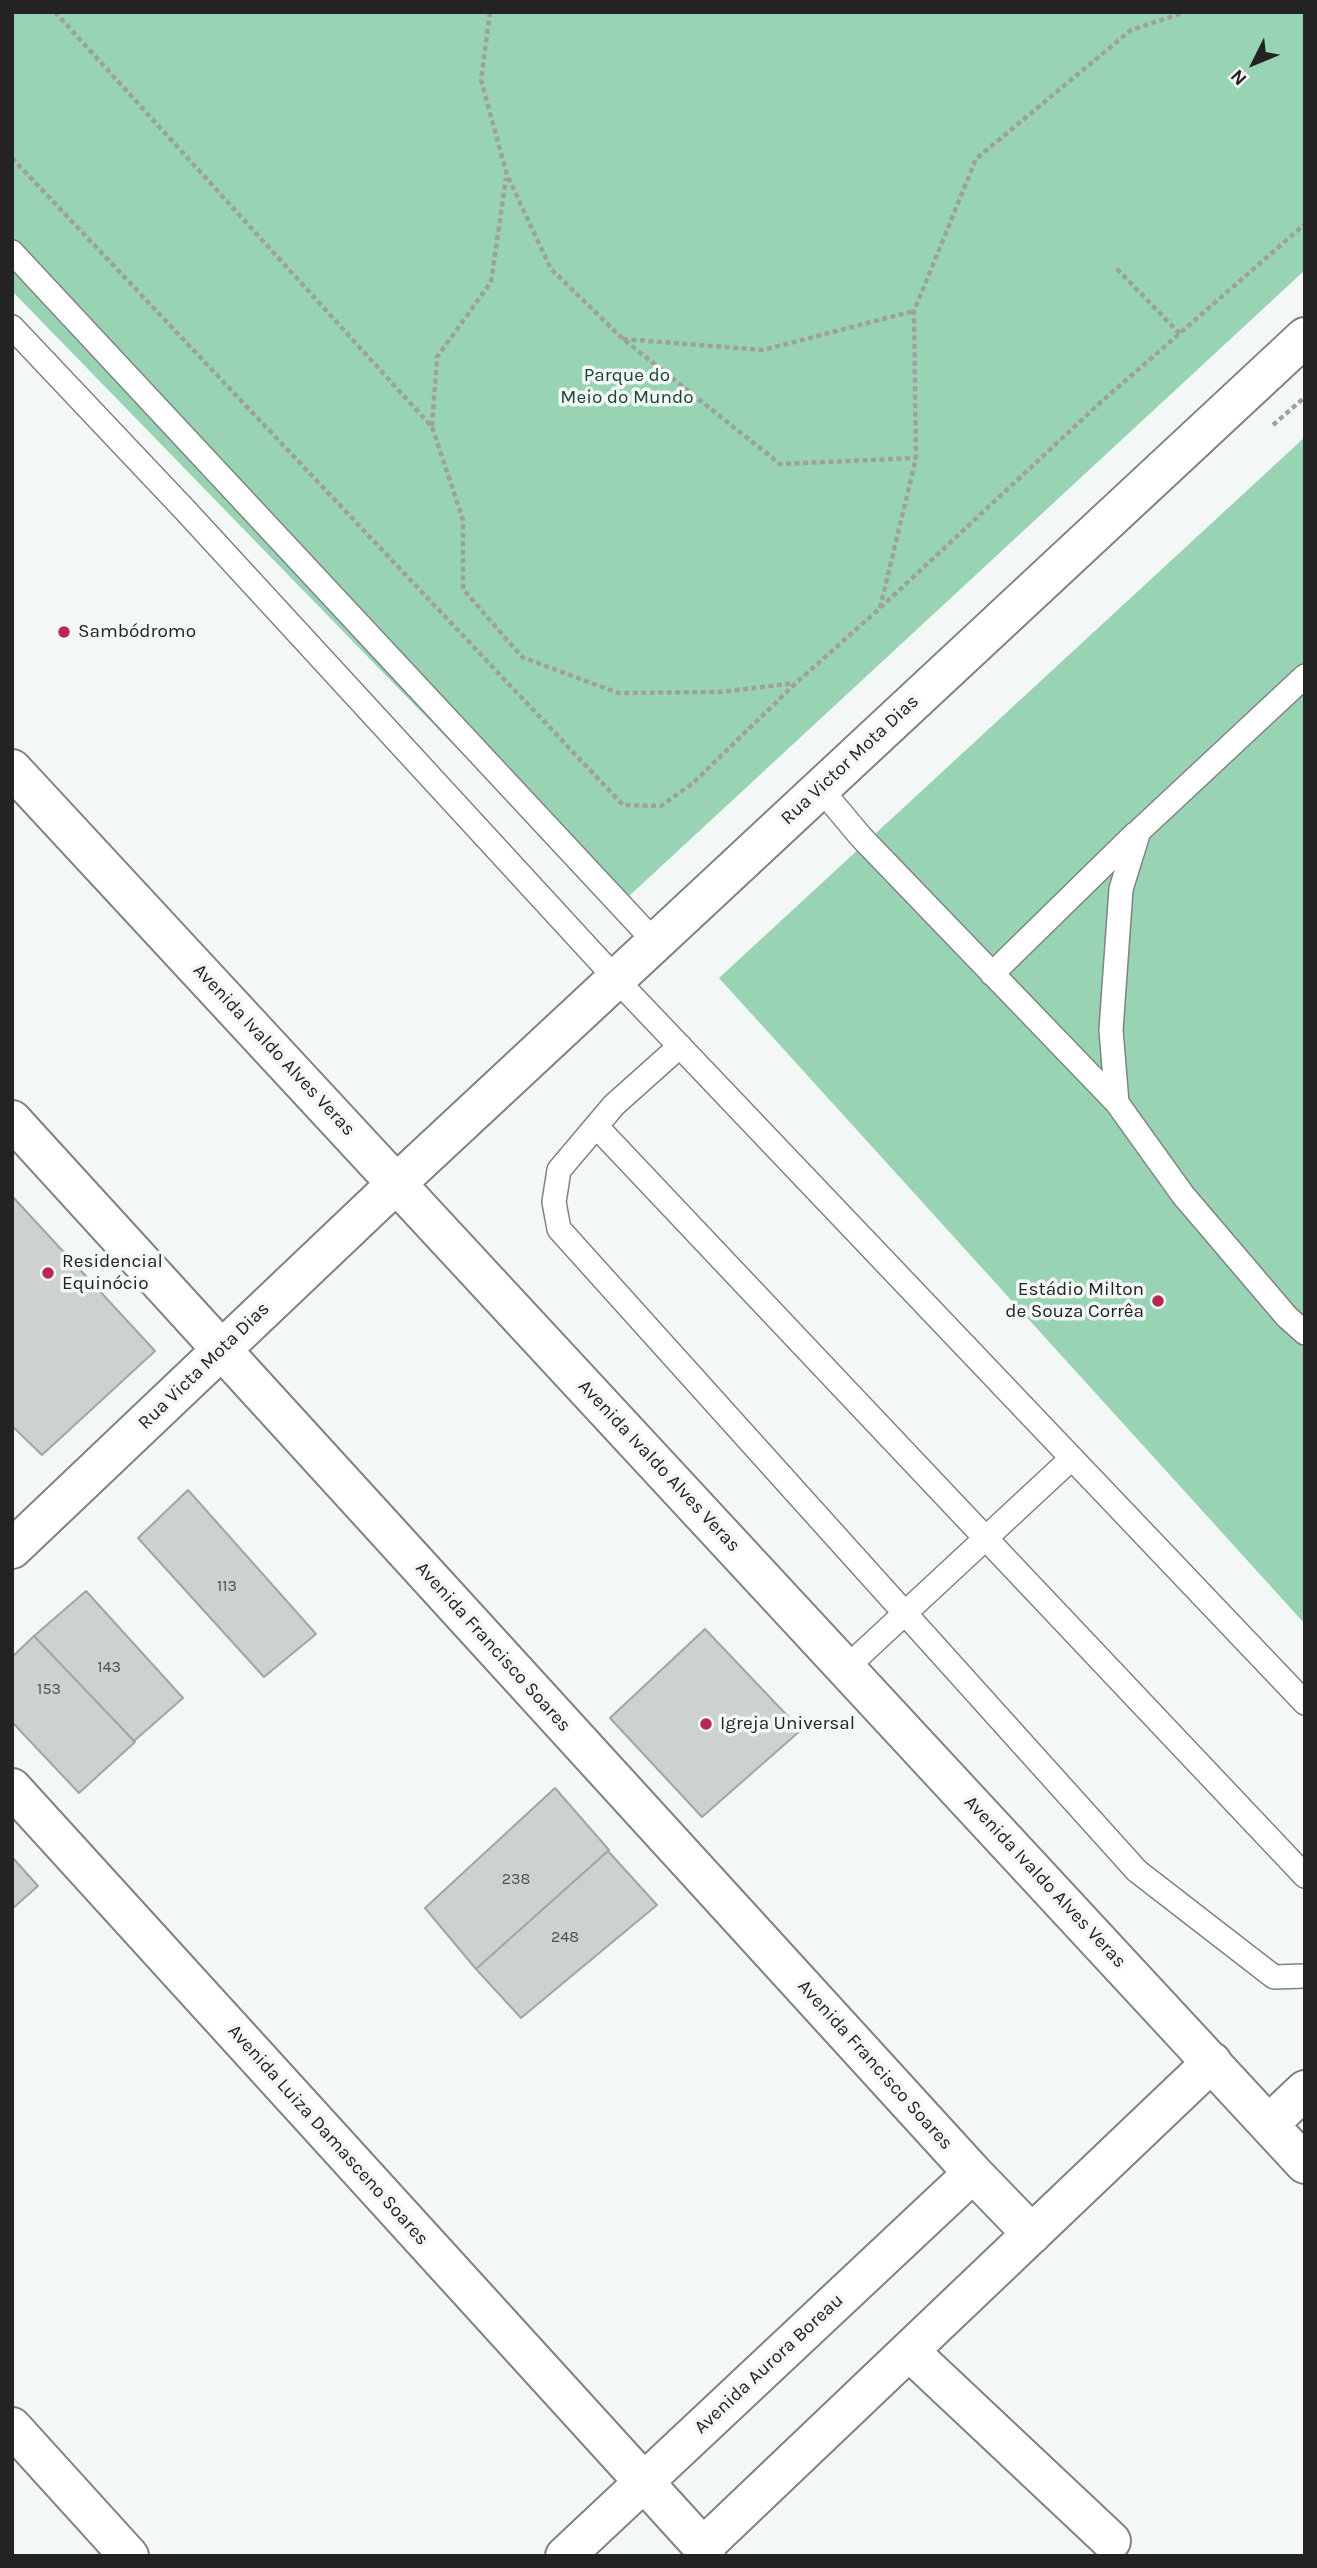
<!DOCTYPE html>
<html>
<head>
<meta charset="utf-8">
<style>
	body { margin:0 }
	#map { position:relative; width:1317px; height:2568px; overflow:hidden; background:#f3f7f5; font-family:Karla,sans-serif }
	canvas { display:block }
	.frame { position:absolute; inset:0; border:14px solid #222322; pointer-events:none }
	.north { position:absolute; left:1219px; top:28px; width:70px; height:70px; -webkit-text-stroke:5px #f3f7f5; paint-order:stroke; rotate:227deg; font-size:19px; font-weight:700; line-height:28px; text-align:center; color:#222322 }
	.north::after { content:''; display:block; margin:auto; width:24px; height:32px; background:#222322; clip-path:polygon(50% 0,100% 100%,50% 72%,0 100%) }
</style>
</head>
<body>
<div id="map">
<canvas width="1317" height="2568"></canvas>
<div class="frame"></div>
<div class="north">N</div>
</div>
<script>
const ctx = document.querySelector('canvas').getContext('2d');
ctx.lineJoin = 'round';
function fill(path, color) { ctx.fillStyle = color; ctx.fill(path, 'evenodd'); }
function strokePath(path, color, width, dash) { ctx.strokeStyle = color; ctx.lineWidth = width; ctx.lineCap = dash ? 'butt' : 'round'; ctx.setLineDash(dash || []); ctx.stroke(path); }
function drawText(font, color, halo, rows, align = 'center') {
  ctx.font = font + ' Karla,sans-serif'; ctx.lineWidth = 7; ctx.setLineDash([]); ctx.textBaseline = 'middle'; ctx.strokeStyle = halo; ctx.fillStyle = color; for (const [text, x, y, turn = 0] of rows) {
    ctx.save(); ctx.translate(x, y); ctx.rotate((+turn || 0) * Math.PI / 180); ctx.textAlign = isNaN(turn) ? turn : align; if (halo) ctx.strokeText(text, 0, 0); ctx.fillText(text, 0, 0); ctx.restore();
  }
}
const green = new Path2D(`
	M12 12H1305V270L614 910 12 291Z
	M1305 437V1624L719 978Z`);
const building = new Path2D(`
	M12 1196 155 1351 42 1455 12 1426Z
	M188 1490 316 1634 264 1677 138 1538Z
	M86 1591 183 1698 134 1741 34 1636Z
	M705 1629 801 1730 702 1817 610 1718Z
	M34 1636 135 1742 79 1793 12 1722V1657Z
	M555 1788 609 1850 476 1969 425 1908Z
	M608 1851 657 1905 521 2018 476 1969Z
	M12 1857 38 1886 12 1909Z`);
const path = new Path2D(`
	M55 12 432 427 463 520V589L522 657 618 693 721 692 795 683
	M490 12 481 80 507 175 551 269 623 339 780 464 916 458
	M12 158 623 805 661 806 693 783 796 683 880 608 1101 402 1305 224
	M1117 269 1180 334
	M623 339 763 350 914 311
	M1273 425 1305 397
	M432 426 437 357 491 282 506 178
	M880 608 916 458 914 311 976 159 1131 30 1185 12`);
const service = new Path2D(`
	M12 252 655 942
	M12 327 185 510 632 996 1305 1703
	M1305 676 1139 831 1121 889 1111 1030 1117 1103 1183 1195 1287 1317 1305 1333
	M820 788 861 837 1117 1103
	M992 974 1135 834
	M680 1046 614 1105 559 1170 554 1202 559 1229 1137 1871 1274 1977 1305 1976
	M596 1126 1305 1876
	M846 1668 1072 1458`);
const minor = new Path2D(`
	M12 1120 973 2173 1032 2234
	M12 1788 703 2547 706 2556
	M909 2351 1111 2541
	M12 2427 129 2556
	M703 2547 1212 2062
	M565 2556 973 2173`);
const tertiary = new Path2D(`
	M1269 2124 1305 2090`);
const secondary = new Path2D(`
	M12 769 1305 2164
	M12 1549 397 1183 1305 337`);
const markers = [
	[64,632,7,"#b82850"],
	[48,1273,7,"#b82850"],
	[1158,1301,7,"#b82850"],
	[706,1724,7,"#b82850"]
];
const numberNames = [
	["113",227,1586],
	["143",109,1667],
	["153",49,1689],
	["238",516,1879],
	["248",565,1937]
];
const parkNames = [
	["Parque do",627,376],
	["Meio do Mundo",627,398]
];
const poiNames = [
	["Sambódromo",78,632],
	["Residencial",62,1262],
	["Equinócio",62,1284],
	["Estádio Milton",1144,1290,"right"],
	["de Souza Corrêa",1144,1312,"right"],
	["Igreja Universal",720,1724]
];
const streetNames = [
	["Rua Victor Mota Dias",850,760,-43],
	["Avenida Ivaldo Alves Veras",274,1050,47],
	["Rua Victa Mota Dias",204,1366,-44],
	["Avenida Ivaldo Alves Veras",659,1466,47],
	["Avenida Francisco Soares",493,1647,48],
	["Avenida Ivaldo Alves Veras",1045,1882,47],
	["Avenida Francisco Soares",875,2065,48],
	["Avenida Luiza Damasceno Soares",328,2135,48],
	["Avenida Aurora Boreau",769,2364,-43]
];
fill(green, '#98d4b4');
fill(building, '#cdd1cf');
strokePath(building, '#a1a5a3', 2);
strokePath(service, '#808381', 26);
strokePath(minor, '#808381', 42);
strokePath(tertiary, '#808381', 42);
strokePath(secondary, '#808381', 42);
strokePath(path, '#9da09f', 4.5, [5, 3.5]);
strokePath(service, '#fff', 23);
strokePath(minor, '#fff', 38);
strokePath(tertiary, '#fff', 38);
strokePath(secondary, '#fff', 38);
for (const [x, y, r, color] of markers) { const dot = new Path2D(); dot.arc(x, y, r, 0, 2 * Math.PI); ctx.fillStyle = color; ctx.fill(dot); strokePath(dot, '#f3f7f5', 2.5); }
drawText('16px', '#4d4e4d', null, numberNames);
drawText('19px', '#164731', '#f3f7f5', parkNames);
drawText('19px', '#222322', '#f3f7f5', poiNames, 'left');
drawText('19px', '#222322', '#f3f7f5', streetNames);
</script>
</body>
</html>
